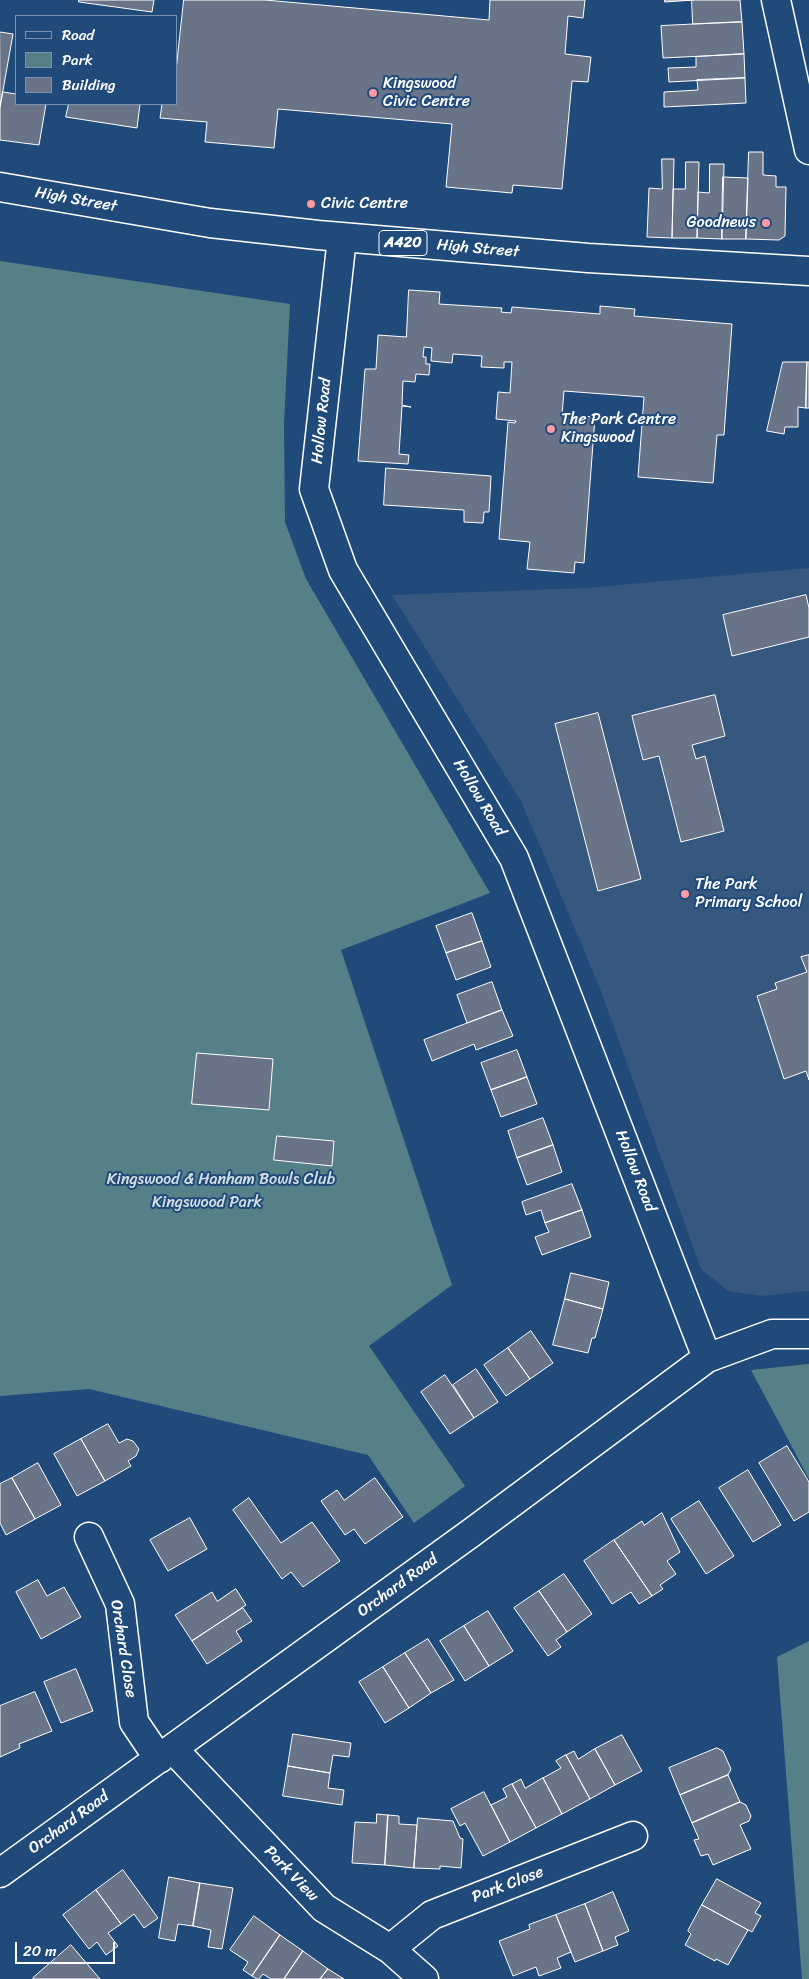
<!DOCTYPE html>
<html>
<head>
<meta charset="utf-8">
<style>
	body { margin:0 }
	#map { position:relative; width:809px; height:1979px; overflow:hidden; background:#1f4a7a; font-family:Sriracha,sans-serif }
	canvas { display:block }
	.legend { position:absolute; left:15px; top:15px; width:162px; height:90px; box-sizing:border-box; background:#1f4a7a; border:1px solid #7992af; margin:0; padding:6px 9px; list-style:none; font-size:15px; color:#fff }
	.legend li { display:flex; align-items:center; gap:10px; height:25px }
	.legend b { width:25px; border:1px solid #7992af }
	.scale { position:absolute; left:15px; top:1942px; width:100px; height:22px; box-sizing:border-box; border:2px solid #fff; border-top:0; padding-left:6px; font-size:15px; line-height:18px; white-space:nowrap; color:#fff; -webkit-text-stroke:4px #1f4a7a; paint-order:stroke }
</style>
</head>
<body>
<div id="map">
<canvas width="809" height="1979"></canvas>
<ul class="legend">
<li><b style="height:6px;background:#1f4a7a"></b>Road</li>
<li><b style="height:14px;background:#568088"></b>Park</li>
<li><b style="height:14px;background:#6a7489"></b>Building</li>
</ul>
<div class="scale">20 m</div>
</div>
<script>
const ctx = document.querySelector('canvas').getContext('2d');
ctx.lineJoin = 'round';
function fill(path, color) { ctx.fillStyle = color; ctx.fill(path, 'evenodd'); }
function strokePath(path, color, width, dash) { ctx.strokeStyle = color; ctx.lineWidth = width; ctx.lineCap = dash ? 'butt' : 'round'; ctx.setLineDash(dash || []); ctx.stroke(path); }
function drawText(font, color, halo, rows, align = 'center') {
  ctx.font = font + ' Sriracha,sans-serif'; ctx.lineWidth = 4; ctx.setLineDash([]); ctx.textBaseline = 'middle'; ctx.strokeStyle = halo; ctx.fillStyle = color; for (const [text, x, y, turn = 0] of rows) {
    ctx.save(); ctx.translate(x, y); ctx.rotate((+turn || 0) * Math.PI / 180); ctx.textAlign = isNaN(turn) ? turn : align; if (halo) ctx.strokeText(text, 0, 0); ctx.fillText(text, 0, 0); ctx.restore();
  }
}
const built = new Path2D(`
	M809 568V1291L762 1296 728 1291 701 1269 599 986 521 801 392 595 586 588Z`);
const green = new Path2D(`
	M0 261 290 304 284 423 285 522 306 579 490 893 341 950 452 1285 369 1346 465 1486 414 1523 368 1455 89 1389 0 1396Z
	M809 1364V1479L751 1370Z
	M809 1641V1979H802L777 1657Z`);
const building = new Path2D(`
	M79 0H154L152 12 79 2Z
	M184 0H265L489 20 490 0H585L583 18 568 16 565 54 591 57 588 82 572 81 562 189 513 185 512 193 446 187 452 124 278 109 274 148 205 142 207 122 160 118 162 104H176V71Z
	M665 0H694L665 2Z
	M692 0H740L742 22 693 24Z
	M742 22 744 54 663 58 661 26Z
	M0 32 13 34 0 107Z
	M744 54 745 78 669 82 668 68 696 67V57Z
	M745 78 746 103 664 107V92L698 90 697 80Z
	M3 92 16 94V104H46L39 145 0 140V107Z
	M69 104H140L137 128 66 117Z
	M749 152H763V175L776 176V187H786L785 236 779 240 746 239Z
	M662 159H674L672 238 647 237 649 188 662 189Z
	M686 162H699L697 238H672L673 189H685Z
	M710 164H724L722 239 697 238 698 192 709 193Z
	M723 177 748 178 746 239H722Z
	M409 290 440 292 439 304 502 308 501 312 511 313 512 307 600 314V306L635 309 634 316 732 324 724 435H717L713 483 638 477 644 397 564 391 562 415 595 417 584 563 575 562 574 573 527 569 530 542 499 539 508 422 515 423 516 421 496 419 498 392 510 393 512 362H504V368L481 367 482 356 453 354 452 363 431 361 432 348 424 347 423 357H426V364H430L429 375 416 374 415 382 403 381 402 405 411 407 402 406 399 454 409 455 408 464 358 461 365 369H376L378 335 406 337Z
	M783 362H807L806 408 798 407V427H785L784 434 767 431Z
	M807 362H809V408H806Z
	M386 468 491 476 489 512H484L483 523 464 522V510L384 505Z
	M806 595 809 608V637L732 656 723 615Z
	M715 695 725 736 692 745 696 759 705 756 724 831 681 842 659 756 643 760 632 716Z
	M598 713 641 879 598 891 555 724Z
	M472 913 482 941 446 953 436 926Z
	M482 941 491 967 456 980 446 953Z
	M809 955V1080L806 1071 784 1079 757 996 777 989 775 983 807 972 801 957Z
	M492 982 502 1010 467 1023 457 995Z
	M502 1010 513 1036 476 1050 474 1044 432 1061 424 1040Z
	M517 1050 527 1077 491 1090 481 1063Z
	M197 1053 273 1059 269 1110 192 1104Z
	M527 1077 537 1104 501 1117 491 1090Z
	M543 1118 553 1145 517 1158 508 1131Z
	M277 1136 334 1141 332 1166 274 1160Z
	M553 1145 562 1172 527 1185 517 1158Z
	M572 1184 582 1210 545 1223 541 1210 526 1215 522 1202Z
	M582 1210 591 1237 542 1255 535 1237 549 1232 545 1223Z
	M571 1273 609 1282 603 1309 565 1299Z
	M565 1299 603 1309 595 1338H592L588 1353 553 1345Z
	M531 1331 553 1363 530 1379 508 1348Z
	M508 1348 530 1379 506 1396 484 1365Z
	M476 1369 498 1402 474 1418 453 1385Z
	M445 1375 474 1418 450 1434 421 1392Z
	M108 1424 119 1443 127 1439 133 1441 139 1449 136 1456 128 1461 131 1466 105 1481 81 1439Z
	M81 1439 105 1481 77 1496 54 1454Z
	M787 1446 809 1482V1512L794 1521 759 1463Z
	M38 1463 61 1505 35 1519 12 1478Z
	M748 1470 781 1525 753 1542 719 1488Z
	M12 1478 35 1519 6 1535 0 1523V1484Z
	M375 1478 403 1517 365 1544 354 1529 345 1535 321 1501 337 1490 344 1500Z
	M249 1498 281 1543 312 1522 340 1561 303 1587 291 1572 282 1579 233 1510Z
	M699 1501 734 1556 706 1574 671 1519Z
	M662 1513 680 1552 667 1561 676 1574 660 1585 663 1589 652 1596 614 1540 642 1521 644 1525Z
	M190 1518 207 1549 168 1571 150 1540Z
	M614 1540 652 1596 639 1604 631 1592 612 1604 584 1561Z
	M564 1574 592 1614 567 1632 539 1591Z
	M38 1580 47 1596 64 1587 81 1617 41 1639 16 1592Z
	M236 1589 246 1605 192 1641 175 1615 212 1592 217 1601Z
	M539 1591 567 1632 556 1640 561 1647 548 1656 514 1608Z
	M243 1608 252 1621 236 1631 242 1641 207 1664 192 1641Z
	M488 1611 513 1651 489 1666 464 1626Z
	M464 1626 489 1666 465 1681 440 1641Z
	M428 1639 454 1680 431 1693 405 1653Z
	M405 1653 431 1693 409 1708 383 1667Z
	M383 1667 409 1708 385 1723 359 1682Z
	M76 1669 93 1711 61 1723 44 1682Z
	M35 1692 52 1731 19 1744 20 1748 0 1757V1706Z
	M293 1734 351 1743 349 1757 333 1755 330 1773 288 1766Z
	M622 1735 642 1771 615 1785 595 1749Z
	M717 1748 723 1751 731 1769 728 1775 680 1795 669 1768Z
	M595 1749 615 1785 590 1799 566 1755 574 1751 578 1759Z
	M566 1755 590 1799 562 1814 543 1778 561 1768 556 1761Z
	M288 1766 330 1773 328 1788 344 1790 342 1805 283 1796Z
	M728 1775 740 1802 692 1823 680 1795Z
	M543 1778 562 1814 536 1828 512 1784 521 1779 525 1788Z
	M512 1784 536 1828 510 1842 491 1805 507 1797 503 1789Z
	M484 1792 510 1842 483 1856 465 1823 460 1826 451 1809Z
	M740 1802 746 1805 751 1816 749 1821 740 1825 751 1849 713 1865 708 1854 701 1856 694 1840 699 1839 692 1823Z
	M377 1814 388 1815 385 1865 352 1863 355 1822 376 1823Z
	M388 1815 399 1816V1824L417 1825 414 1868 385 1865Z
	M418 1818 453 1821 460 1838 463 1839 461 1868 440 1866V1869L414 1868Z
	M123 1870 158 1918 144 1928 134 1914 121 1924 96 1890Z
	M169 1877 200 1883 193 1926 178 1924 175 1941 159 1938Z
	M717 1879 761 1903 755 1913 761 1916 752 1932 702 1905Z
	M200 1883 233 1888 222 1949 208 1947 211 1930 193 1926Z
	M96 1890 121 1924 108 1933 118 1946 106 1955 97 1942 89 1949 63 1915Z
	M613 1892 629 1931 615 1937 618 1945 603 1951 585 1904Z
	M585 1904 603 1951 575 1962 556 1915Z
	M702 1905 748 1930 728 1965 716 1959 715 1961 685 1945 691 1934 688 1931Z
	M556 1915 571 1952 557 1958 561 1968 539 1976 536 1967 513 1976 499 1941 530 1929 529 1925Z
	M254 1916 280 1935 252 1976 243 1970 248 1962 230 1950Z
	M280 1935 303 1951 284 1979H271L263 1974 259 1979H257L252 1976Z
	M71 1945 100 1979H33V1978Z
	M303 1951 328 1969 320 1979H284Z
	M328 1969 344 1979H320Z`);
const minor = new Path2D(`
	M776 0 809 150
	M342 238 314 489 343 570 514 858 707 1358
	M89 1537 120 1604 134 1722 159 1759
	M173 1749 324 1908 390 1949 424 1979
	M0 1873 471 1533 707 1358 772 1334H809
	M390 1949 432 1915 633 1836`);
const major = new Path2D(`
	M0 187 210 223 318 235 588 258 809 271`);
const markers = [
	[373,93,5,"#ff9aa2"],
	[311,204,5,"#ff9aa2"],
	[766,223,5,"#ff9aa2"],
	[551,429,5,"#ff9aa2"],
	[685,894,5,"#ff9aa2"]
];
const shields = [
	[403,243,48]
];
const shieldNames = [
	["A420",403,243]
];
const poiNames = [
	["Kingswood",383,84],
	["Civic Centre",383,102],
	["Civic Centre",321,204],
	["Goodnews",756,223,"right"],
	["The Park Centre",561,420],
	["Kingswood",561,438],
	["The Park",695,885],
	["Primary School",695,903]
];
const streetNames = [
	["High Street",76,200,10],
	["High Street",478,249,5],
	["Hollow Road",322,421,-84],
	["Hollow Road",479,798,59],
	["Hollow Road",635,1171,69],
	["Orchard Road",398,1586,-36],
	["Orchard Close",123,1649,81],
	["Orchard Road",69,1823,-36],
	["Park View",291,1874,46],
	["Park Close",508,1885,-21]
];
const parkNames = [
	["Kingswood & Hanham Bowls Club",221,1180],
	["Kingswood Park",207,1203]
];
fill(built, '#36577e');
fill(green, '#568088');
fill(building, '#6a7489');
strokePath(building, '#fff', 1);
strokePath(minor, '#fff', 31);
strokePath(major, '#fff', 31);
strokePath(minor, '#1f4a7a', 28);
strokePath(major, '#1f4a7a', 28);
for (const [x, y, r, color] of markers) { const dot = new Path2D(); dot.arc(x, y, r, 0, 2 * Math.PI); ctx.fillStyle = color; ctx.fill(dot); strokePath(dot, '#1f4a7a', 2); }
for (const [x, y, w] of shields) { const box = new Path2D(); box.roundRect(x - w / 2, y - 12.5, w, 25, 4); ctx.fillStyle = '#1f4a7a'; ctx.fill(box); strokePath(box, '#fff', 1); }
drawText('bold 15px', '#fff', null, shieldNames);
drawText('16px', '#fff', '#1f4a7a', poiNames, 'left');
drawText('16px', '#fff', '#1f4a7a', streetNames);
drawText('16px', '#d5dfe1', '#1f4a7a', parkNames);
</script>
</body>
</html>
